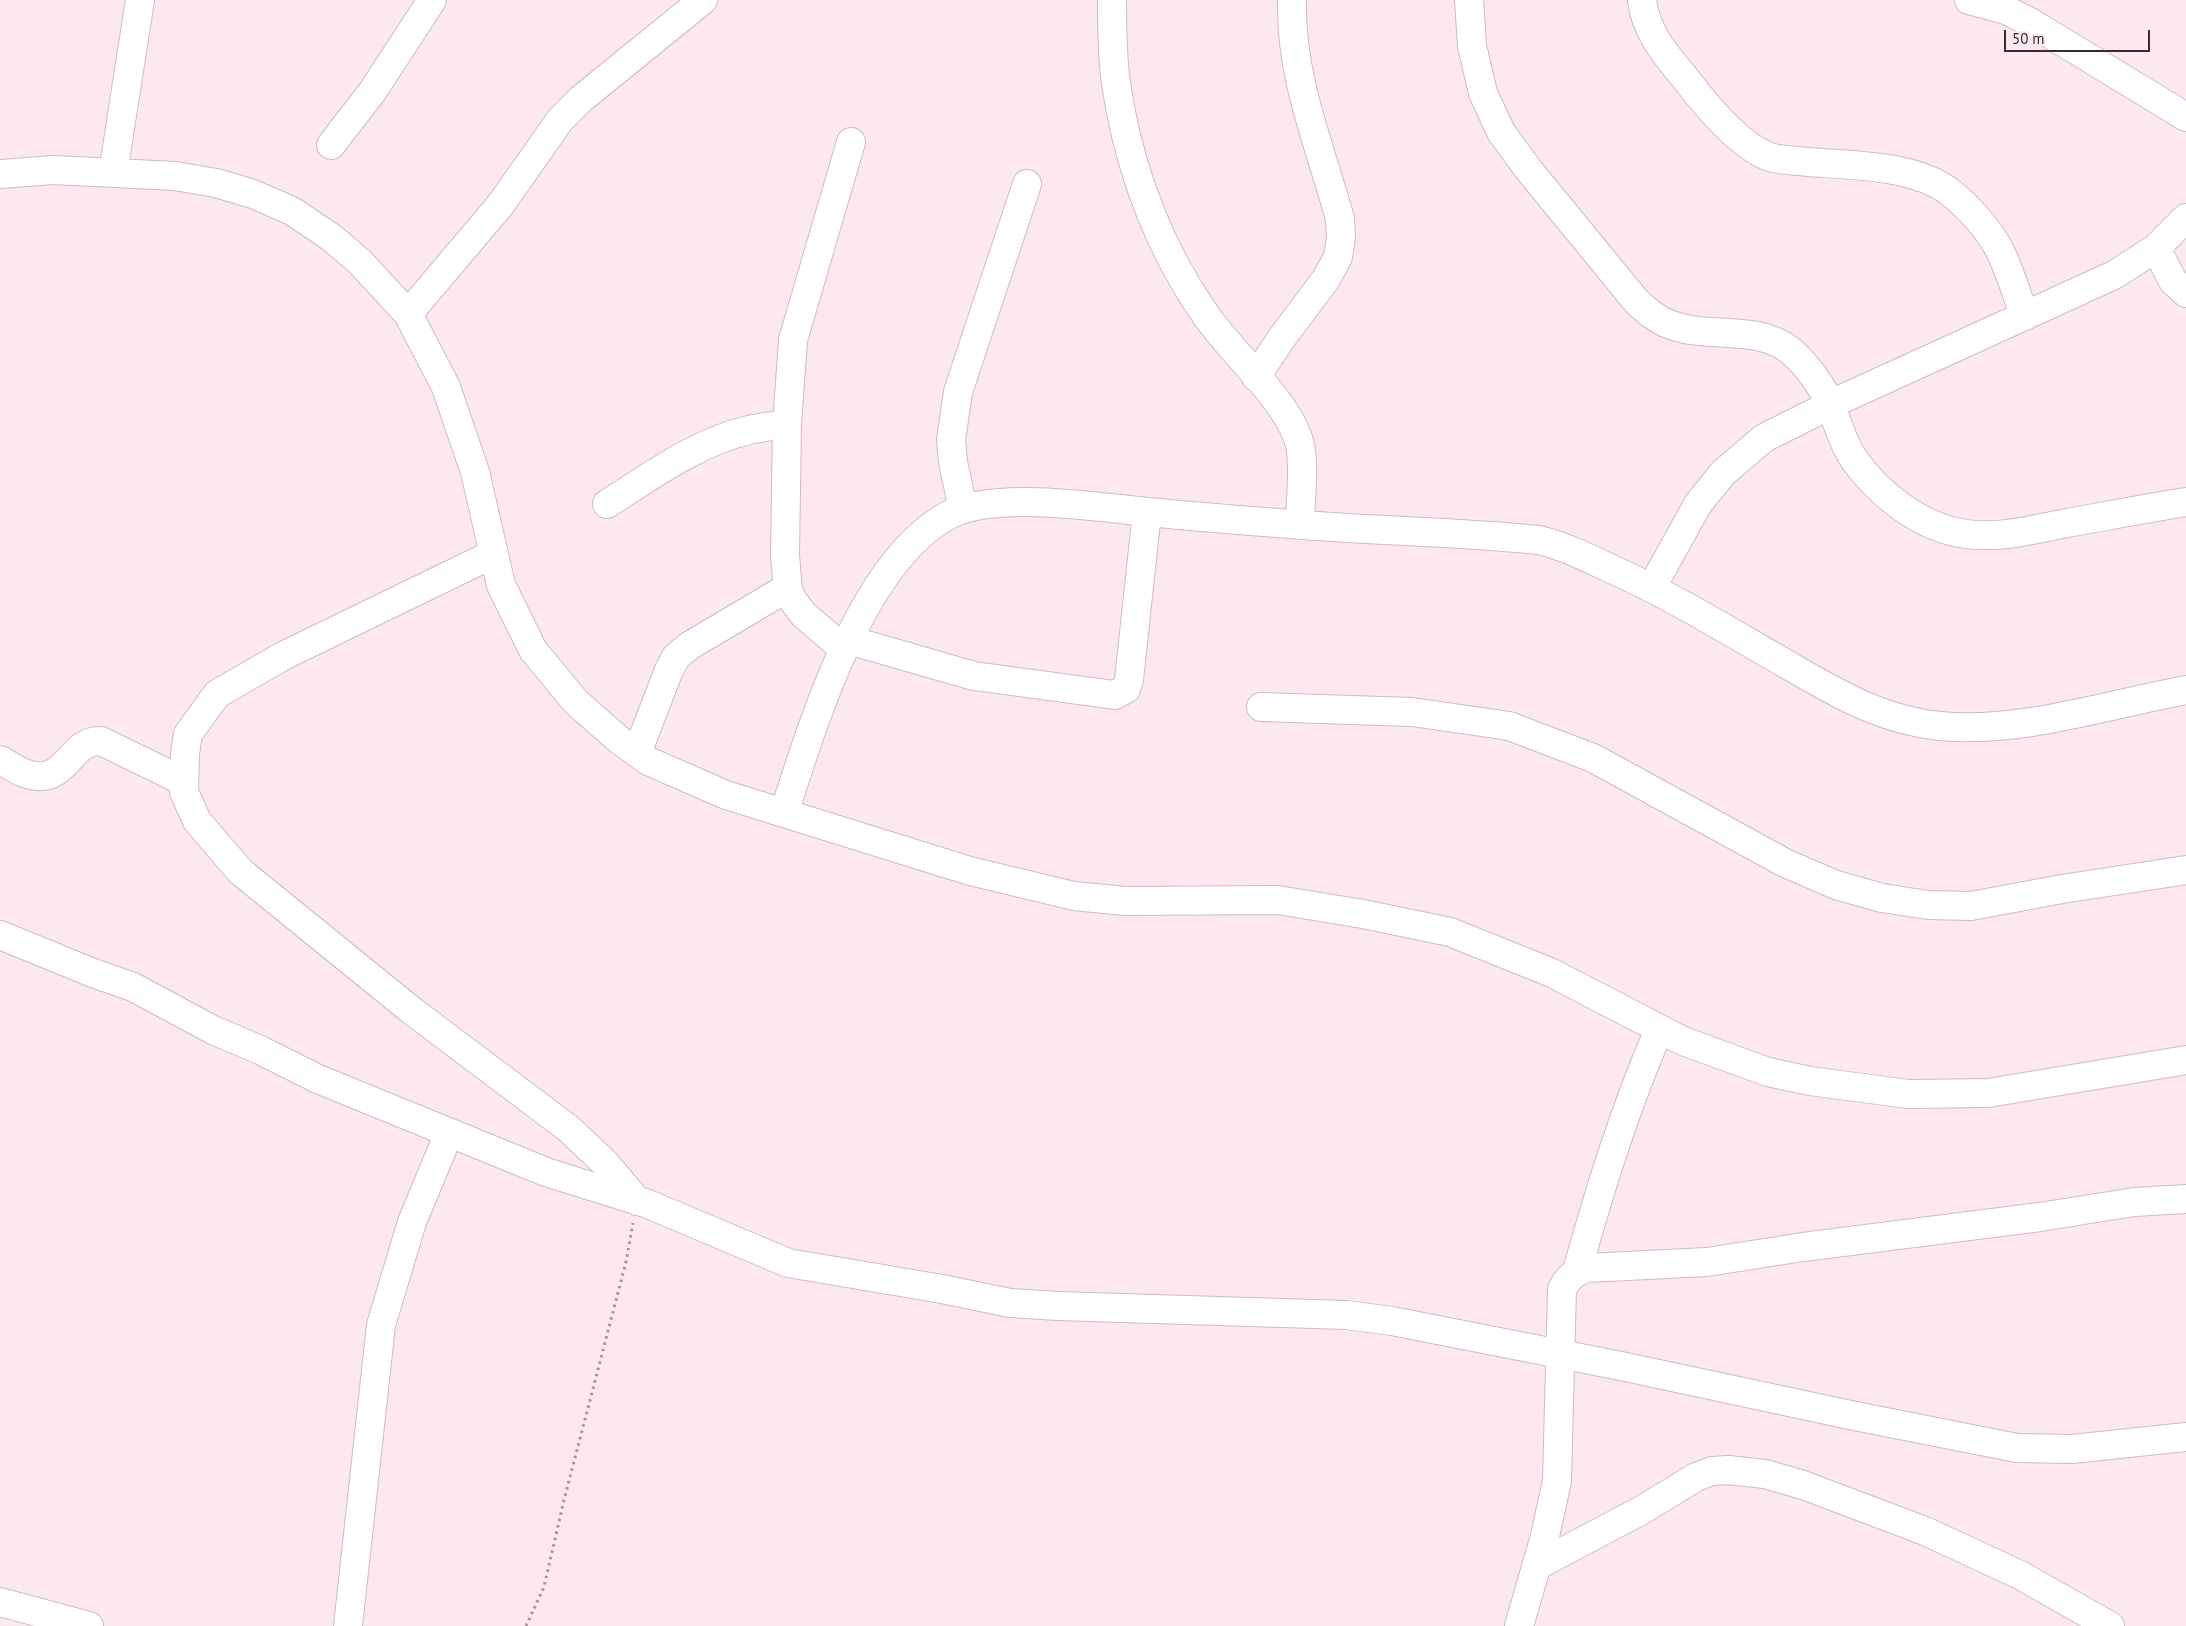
<!DOCTYPE html>
<html>
<head>
<meta charset="utf-8">
<style>
	body { margin:0 }
	#map { position:relative; width:2186px; height:1626px; overflow:hidden; background:#fee8f0; font-family:"PT Sans",sans-serif }
	canvas { display:block }
	.scale { position:absolute; left:2004px; top:30px; width:146px; height:22px; box-sizing:border-box; border:2px solid #342c2e; border-top:0; padding-left:6px; font-size:15px; line-height:18px; white-space:nowrap; color:#342c2e; -webkit-text-stroke:4px #fee8f0; paint-order:stroke }
</style>
</head>
<body>
<div id="map">
<canvas width="2186" height="1626"></canvas>
<div class="scale">50 m</div>
</div>
<script>
const ctx = document.querySelector('canvas').getContext('2d');
ctx.lineJoin = 'round';
function strokePath(path, color, width, dash) { ctx.strokeStyle = color; ctx.lineWidth = width; ctx.lineCap = dash ? 'butt' : 'round'; ctx.setLineDash(dash || []); ctx.stroke(path); }
const path = new Path2D(`
	M526 1626 544 1587 564 1500 626 1262 633 1223`);
const minor = new Path2D(`
	M1112 0C1112 28 1112 56 1116 83 1126 153 1150 225 1187 286 1195 299 1204 314 1214 326 1239 359 1291 406 1300 445 1305 470 1300 500 1300 525
	M1469 0 1472 46 1483 93 1501 132 1528 169 1637 302C1647 311 1657 320 1671 325 1709 339 1758 324 1791 351 1807 365 1823 387 1831 406 1838 424 1842 441 1853 458 1878 494 1921 528 1966 534 2000 539 2034 529 2067 523 2107 516 2146 508 2186 502
	M1642 0C1645 31 1666 55 1685 78 1704 103 1738 144 1767 156 1779 161 1794 160 1808 162 1849 165 1912 165 1947 190 1966 204 1988 228 1999 249 2010 270 2016 294 2025 316
	M1969 0 2006 10 2030 22 2186 117
	M331 145 372 92 432 0
	M113 173 140 0
	M0 174 54 170 175 176 216 183 253 194 292 211 332 238 360 262 408 314 446 387 475 472 501 585 533 650 576 702 618 739 648 761 726 795 970 871 1074 896 1125 901 1278 900 1363 914 1450 932 1552 973 1683 1041 1768 1072 1810 1081 1908 1094 1988 1093 2186 1060
	M2156 248 2173 281 2186 293
	M408 314 501 204 560 120 581 99 703 0
	M1256 377 1281 339 1326 279 1338 257 1341 238 1340 219C1320 146 1290 77 1292 0
	M607 504C651 476 697 442 749 430 762 427 775 426 787 424
	M963 509 953 462 951 440 958 392 1027 184
	M493 554 283 656 217 694 188 734 185 754 184 792 197 821 241 872 411 1010 569 1129 606 1164 637 1201
	M1652 587 1698 504 1723 473 1764 438 1842 399 2114 275 2156 248 2186 218
	M849 640 974 676 1115 695 1126 689 1129 680 1147 512
	M844 649 804 615 794 602 788 591 785 555 787 424 793 340 851 142
	M1261 707 1412 712 1509 726 1593 758 1785 863 1836 885 1882 898 1928 905 1971 906 2062 889 2186 870
	M637 753 669 670 676 657 689 646 787 588
	M0 760C8 764 16 770 24 773 68 789 68 739 101 741L183 781
	M784 813C813 723 861 564 947 516 992 490 1096 507 1148 512 1199 517 1251 521 1303 525 1382 531 1461 532 1539 540 1567 547 1590 559 1616 571 1673 597 1727 630 1781 661 1833 691 1879 720 1940 726 2018 734 2110 704 2186 690
	M0 935 93 973 133 987 213 1030 260 1050 318 1079 546 1172 648 1204 788 1263 942 1289 1010 1303 1058 1306 1346 1315 1392 1321 1621 1366 1855 1416 2017 1448 2072 1449 2186 1437
	M1577 1271C1600 1189 1625 1108 1659 1030
	M1536 1566 1642 1510 1696 1477 1712 1471 1728 1470 1765 1474 1803 1485 1925 1531 2020 1575 2110 1626
	M0 1602 89 1626
	M348 1626 381 1325 412 1222 449 1133
	M1519 1626 1545 1536 1557 1481 1562 1289C1568 1278 1574 1272 1587 1268L1707 1262 1803 1247 2040 1217 2134 1202 2186 1199`);
strokePath(minor, '#cfbbc2', 30);
strokePath(path, '#a49499', 3, [2.5, 4]);
strokePath(minor, '#fff', 28);
</script>
</body>
</html>
